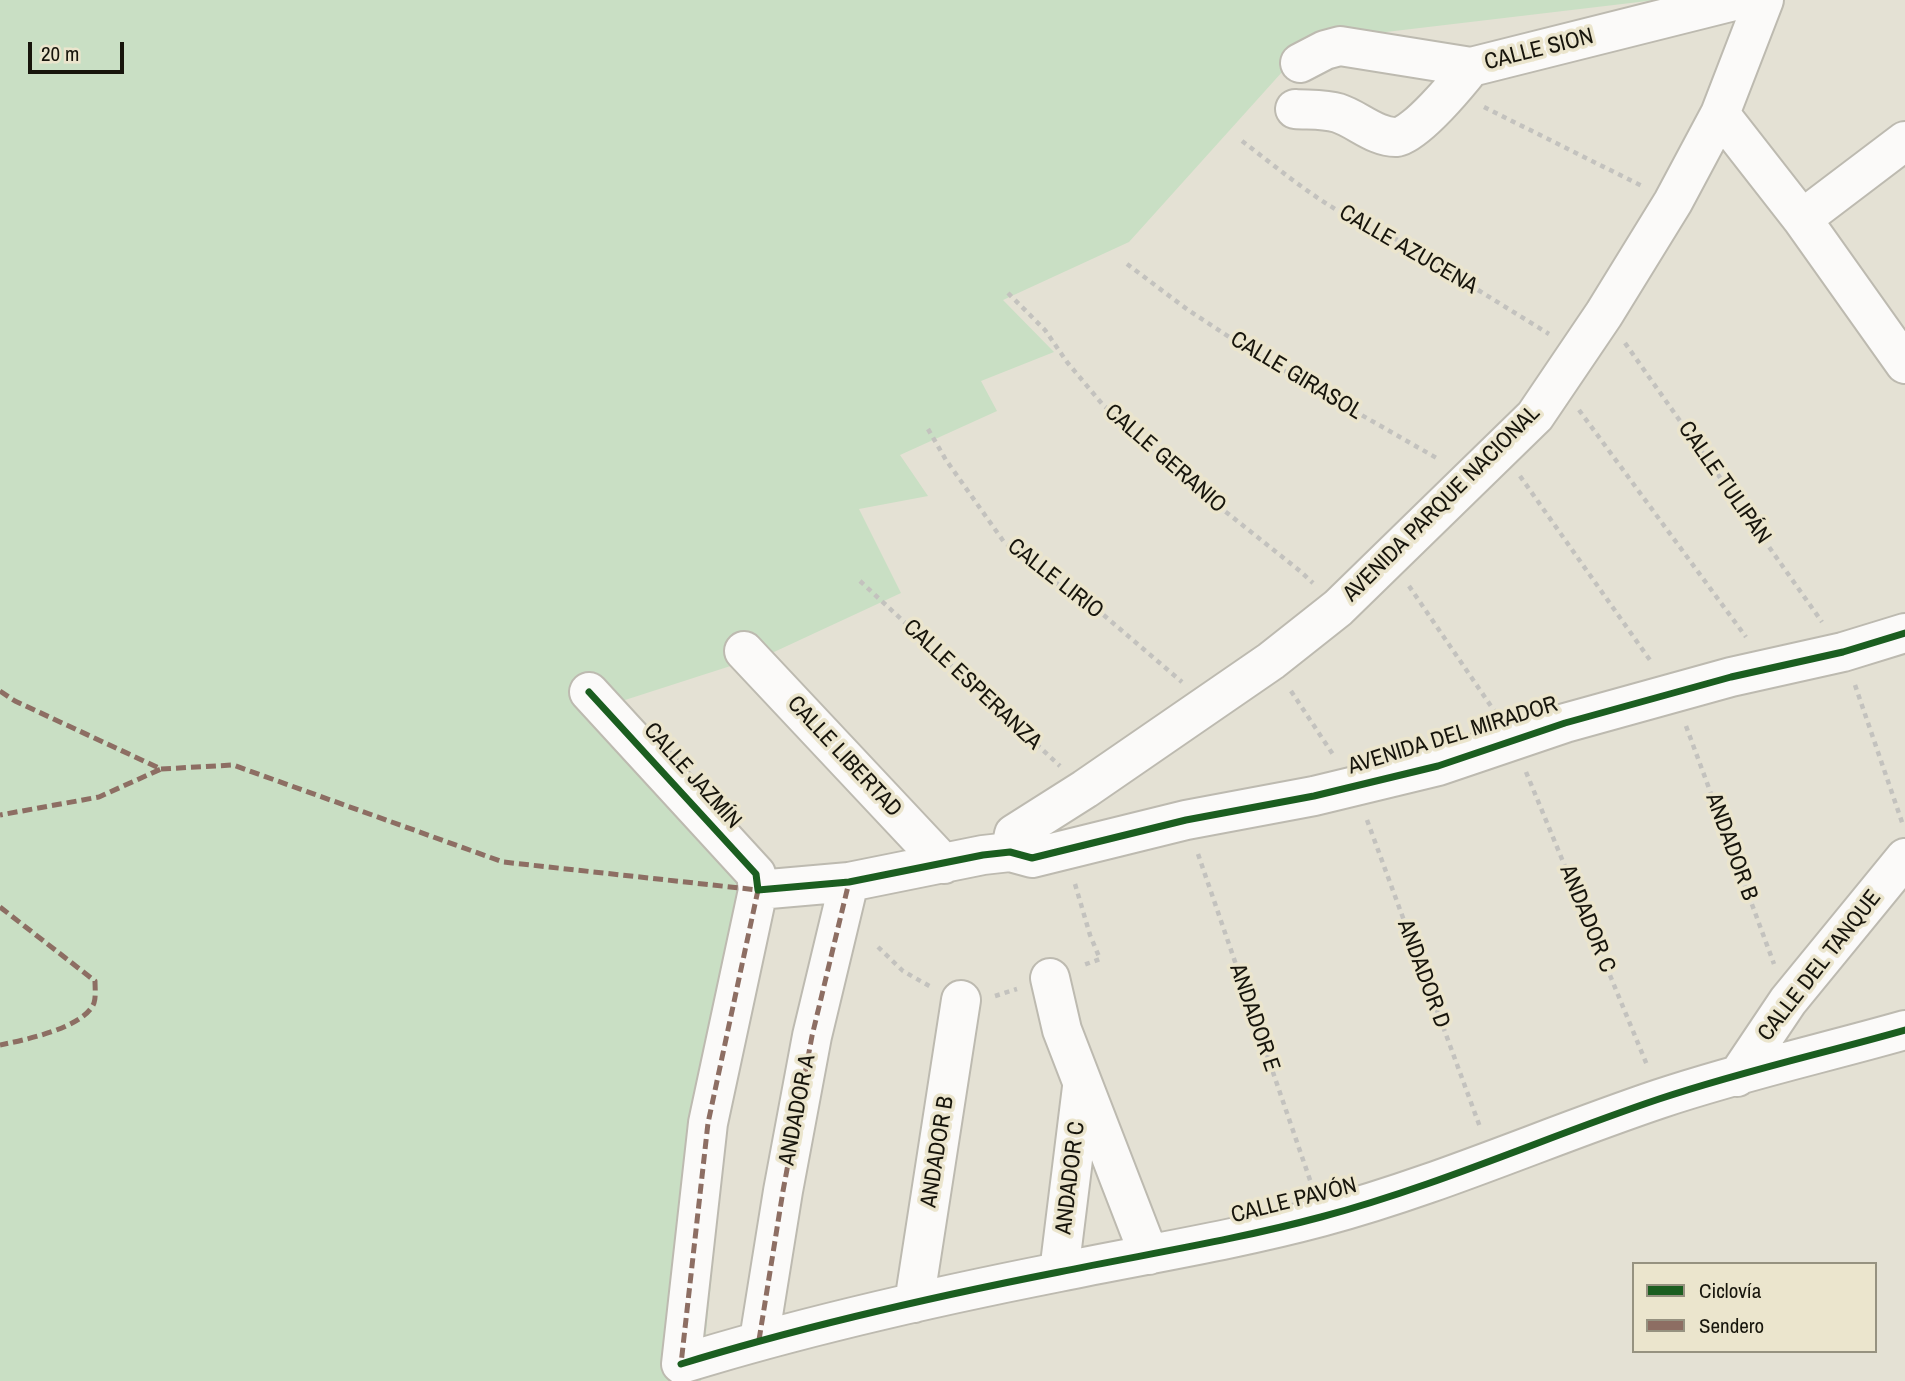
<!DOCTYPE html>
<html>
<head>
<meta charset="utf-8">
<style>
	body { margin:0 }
	#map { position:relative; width:1905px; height:1381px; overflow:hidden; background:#e4e1d4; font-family:"Archivo Narrow",sans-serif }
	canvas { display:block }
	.legend { position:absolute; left:1632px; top:1262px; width:245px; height:91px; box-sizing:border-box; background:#ebe5cd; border:2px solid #969280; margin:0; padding:9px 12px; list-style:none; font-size:21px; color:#17150c }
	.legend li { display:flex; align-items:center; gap:14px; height:35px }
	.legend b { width:35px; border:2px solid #969280 }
	.scale { position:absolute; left:28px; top:42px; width:96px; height:32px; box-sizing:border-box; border:4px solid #17150c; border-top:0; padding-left:9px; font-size:21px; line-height:24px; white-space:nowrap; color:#17150c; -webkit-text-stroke:5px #ebe5cd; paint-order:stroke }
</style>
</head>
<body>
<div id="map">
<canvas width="1905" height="1381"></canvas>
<ul class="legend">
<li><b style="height:9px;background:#1b5e20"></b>Ciclovía</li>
<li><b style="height:9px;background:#8d6e63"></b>Sendero</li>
</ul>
<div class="scale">20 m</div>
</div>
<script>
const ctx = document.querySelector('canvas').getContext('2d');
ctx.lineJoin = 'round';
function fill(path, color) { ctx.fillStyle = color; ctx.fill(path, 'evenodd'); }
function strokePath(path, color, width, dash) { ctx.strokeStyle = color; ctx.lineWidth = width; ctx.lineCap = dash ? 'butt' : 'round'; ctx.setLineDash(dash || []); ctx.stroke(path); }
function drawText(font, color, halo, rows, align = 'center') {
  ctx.font = font + ' "Archivo Narrow",sans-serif'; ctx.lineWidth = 7; ctx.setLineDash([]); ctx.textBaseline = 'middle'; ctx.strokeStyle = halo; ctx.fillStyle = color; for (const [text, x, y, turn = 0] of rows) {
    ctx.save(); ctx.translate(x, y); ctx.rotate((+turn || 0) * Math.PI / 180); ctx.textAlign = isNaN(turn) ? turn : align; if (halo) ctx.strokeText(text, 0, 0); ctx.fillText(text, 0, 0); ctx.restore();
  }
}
const green = new Path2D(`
	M0 0H1656L1310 41 1129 242 1003 300 1054 352 981 381 997 411 900 455 928 496 859 509 901 593 774 652 594 710 752 882 701 1381H0Z`);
const path = new Path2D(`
	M1484 107 1642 186
	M1242 141C1287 175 1332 215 1386 233L1549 334
	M1127 264 1188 310 1255 354 1440 460
	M1008 293 1045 330 1067 362 1103 405 1129 427 1157 457 1300 571 1313 583
	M1625 343 1822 622
	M1579 410 1746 637
	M928 429 946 460 1004 542 1059 585 1093 606 1182 682
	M1520 476 1652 663
	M860 581 1060 766
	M1409 586 1495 712
	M1855 685 1903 825
	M1291 691 1334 756
	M1686 726 1774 964
	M1526 772 1647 1065
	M1367 820 1480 1127
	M1198 854 1311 1183
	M1075 884 1090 935 1100 959 1081 966
	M878 947 903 971 931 987
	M995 996 1017 989`);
const minor = new Path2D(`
	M1300 63 1325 50 1340 46 1471 67 1738 0
	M1295 109C1308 110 1325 109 1338 113 1357 119 1376 138 1397 137 1415 136 1459 82 1471 67
	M1720 114 1802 219 1905 364
	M1802 219 1905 141
	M744 651 944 864
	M589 692 756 874 758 890 708 1123 681 1364C804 1326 932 1297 1059 1272 1147 1254 1235 1240 1321 1217 1437 1186 1546 1137 1659 1099 1739 1072 1824 1053 1905 1030
	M1010 852 1014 834 1085 789 1271 661 1338 608 1535 416 1604 314 1673 202 1720 114 1764 0
	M758 890 849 882 983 855 1010 852 1032 858 1186 820 1314 796 1438 766 1565 723 1731 677 1843 652 1905 633
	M1050 978 1062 1030 1149 1255
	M1737 1077 1788 1001 1905 858
	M1059 1272 1082 1087
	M914 1303 961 1000
	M759 1340 783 1191 812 1036 849 882`);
const quiet = new Path2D(`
	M0 691 15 701 161 769 99 797 0 815
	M161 769 233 765 503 862 758 890 708 1123 681 1364
	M0 907 95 981C95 987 96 997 94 1003 84 1028 24 1040 0 1045
	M759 1340 783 1191 812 1036 849 882`);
const cycleway = new Path2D(`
	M589 692 756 874 758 890 849 882 983 855 1010 852 1032 858 1186 820 1314 796 1438 766 1565 723 1731 677 1843 652 1905 633
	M681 1364C804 1326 932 1297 1059 1272 1147 1254 1235 1240 1321 1217 1437 1186 1546 1137 1659 1099 1739 1072 1824 1053 1905 1030`);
const streetNames = [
	["CALLE SION",1539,50,-14],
	["CALLE AZUCENA",1408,250,30],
	["CALLE GIRASOL",1296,376,31],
	["CALLE GERANIO",1165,459,41],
	["CALLE TULIPÁN",1724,483,55],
	["AVENIDA PARQUE NACIONAL",1442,504,-45],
	["CALLE LIRIO",1055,579,38],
	["CALLE ESPERANZA",972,685,43],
	["AVENIDA DEL MIRADOR",1453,736,-17],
	["CALLE LIBERTAD",844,757,47],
	["CALLE JAZMÍN",692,776,48],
	["ANDADOR B",1731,847,70],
	["ANDADOR C",1587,919,68],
	["CALLE DEL TANQUE",1820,966,-52],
	["ANDADOR D",1423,974,70],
	["ANDADOR E",1254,1018,71],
	["ANDADOR A",798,1110,-79],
	["ANDADOR B",938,1152,-81],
	["ANDADOR C",1071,1178,-83],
	["CALLE PAVÓN",1294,1201,-14]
];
fill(green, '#c9dfc4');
strokePath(minor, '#bdbab0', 42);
strokePath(path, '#c3c2be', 4.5, [5, 5]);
strokePath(minor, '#fbfaf9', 38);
strokePath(quiet, '#8d6e63', 5, [10, 5]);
strokePath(cycleway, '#1b5e20', 7);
drawText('23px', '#17150c', '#ebe5cd', streetNames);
</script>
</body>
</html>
